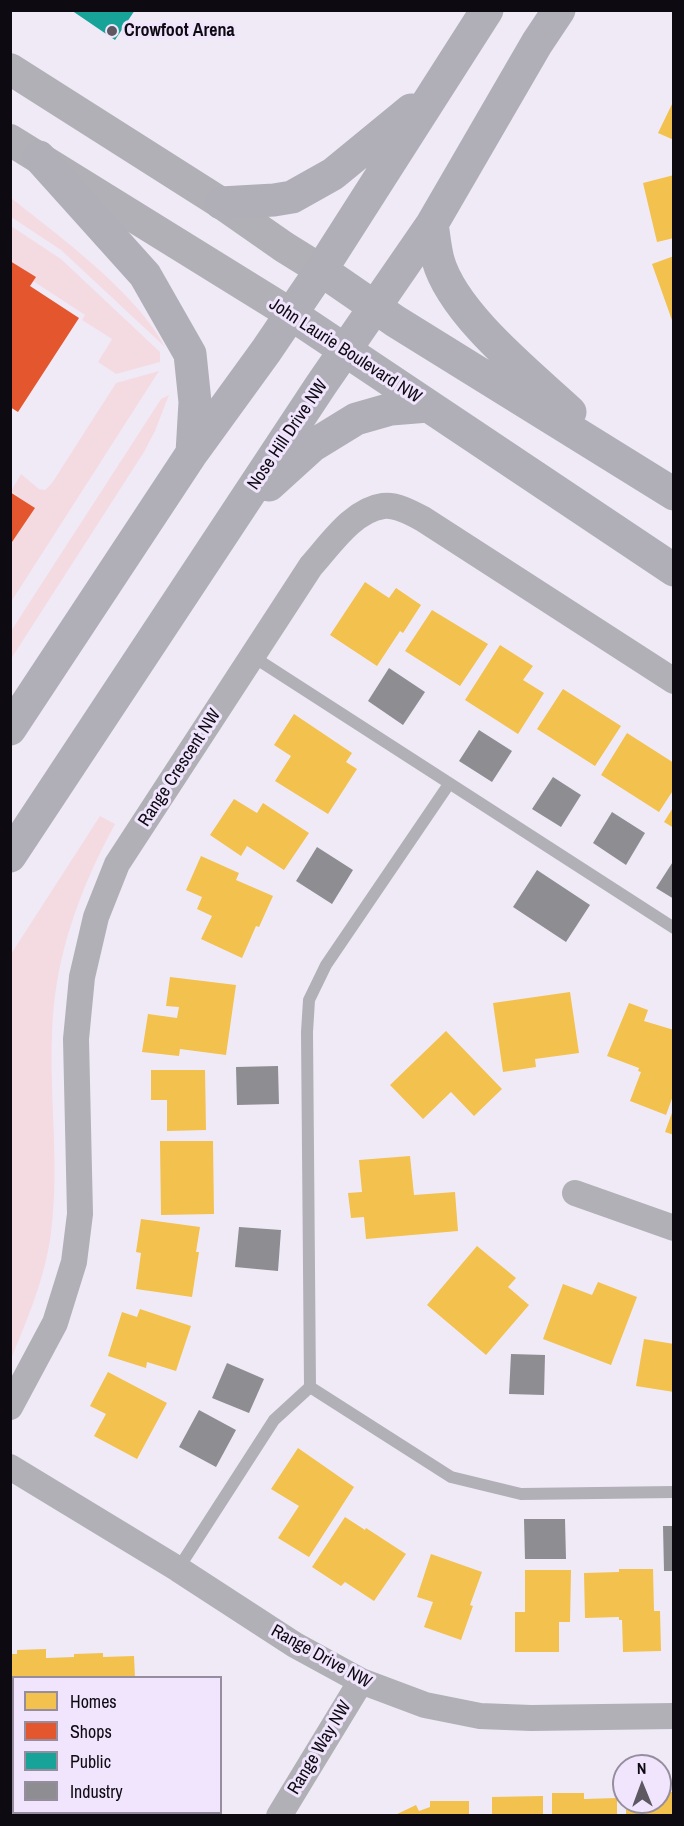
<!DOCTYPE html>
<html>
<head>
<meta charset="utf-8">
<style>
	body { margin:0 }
	#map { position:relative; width:684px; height:1826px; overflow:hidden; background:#f0eaf7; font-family:"Archivo Narrow",sans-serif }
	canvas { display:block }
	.frame { position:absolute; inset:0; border:12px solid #0e0a12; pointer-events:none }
	.legend { position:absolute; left:12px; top:1676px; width:210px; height:138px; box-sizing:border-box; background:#f0e5fc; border:2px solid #968d9e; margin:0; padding:8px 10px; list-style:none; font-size:18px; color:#0e0a12 }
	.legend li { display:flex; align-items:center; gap:12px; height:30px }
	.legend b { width:30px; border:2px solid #968d9e }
	.north { position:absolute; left:612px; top:1754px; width:60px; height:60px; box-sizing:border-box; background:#f0e5fc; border:2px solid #968d9e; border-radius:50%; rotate:359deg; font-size:16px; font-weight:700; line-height:24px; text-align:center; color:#0e0a12 }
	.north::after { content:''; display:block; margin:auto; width:21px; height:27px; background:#5d5862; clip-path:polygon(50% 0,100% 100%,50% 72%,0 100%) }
</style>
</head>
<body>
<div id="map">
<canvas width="684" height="1826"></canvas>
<div class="frame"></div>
<ul class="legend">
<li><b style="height:16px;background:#f2c14e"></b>Homes</li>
<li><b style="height:16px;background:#e4572e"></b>Shops</li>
<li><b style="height:16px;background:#17a398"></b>Public</li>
<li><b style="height:16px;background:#8d8d92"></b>Industry</li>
</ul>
<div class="north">N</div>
</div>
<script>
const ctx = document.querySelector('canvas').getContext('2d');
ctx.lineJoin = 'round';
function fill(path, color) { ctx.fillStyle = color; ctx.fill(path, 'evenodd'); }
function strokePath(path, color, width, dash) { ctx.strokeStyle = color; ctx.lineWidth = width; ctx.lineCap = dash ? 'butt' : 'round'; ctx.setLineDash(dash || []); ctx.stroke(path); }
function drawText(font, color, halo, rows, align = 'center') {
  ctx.font = font + ' "Archivo Narrow",sans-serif'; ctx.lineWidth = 6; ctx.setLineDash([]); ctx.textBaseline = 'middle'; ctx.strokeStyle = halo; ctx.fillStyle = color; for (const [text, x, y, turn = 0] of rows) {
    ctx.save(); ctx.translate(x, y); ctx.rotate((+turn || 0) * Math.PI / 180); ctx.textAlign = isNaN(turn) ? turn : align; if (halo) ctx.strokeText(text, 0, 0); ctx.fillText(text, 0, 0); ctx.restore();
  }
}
const green = new Path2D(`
	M11 198C59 236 137 293 165 347L61 250 11 217Z
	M11 226 61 259 160 352V362L116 374 98 362 112 339 82 320 85 315 33 281 10 261Z
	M159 371 11 602 10 545 34 508 11 491 21 474 39 489 45 490 52 483 116 383Z
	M169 395 155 431 144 452 11 659V631L161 399Z
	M100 816 115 824C88 874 67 925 57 982 43 1065 62 1150 51 1233 45 1278 28 1318 11 1359V954Z`);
const homes = new Path2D(`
	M674 100V140L658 133Z
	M674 175V238L657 242 643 183Z
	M674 256V323H673L652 264Z
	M365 582 389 598 396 588 421 605 403 633 400 631 377 666 330 635Z
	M432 610 488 644 460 686 405 651Z
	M500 645 533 666 523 680 544 693 518 734 465 700Z
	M563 689 621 726 595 766 537 729Z
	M294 714 352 753 346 762 357 769 328 814 275 781 291 756 274 745Z
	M627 733 674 763V789L659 812 601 775Z
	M234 799 257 813 263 803 309 833 284 870 247 846 241 856 210 835Z
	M674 806V828L664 822Z
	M201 856 239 873 236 880 273 896 259 927 256 926 242 958 201 939 212 916 197 909 202 897 186 890Z
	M170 977 236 985 226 1055 180 1049 179 1056 142 1052 148 1014 177 1018 179 1007 166 1006Z
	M570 992 579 1053 535 1059 536 1067 503 1072 493 1003Z
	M629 1003 648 1010 644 1021 674 1030V1093L666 1115 630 1101 641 1072 638 1071 639 1068 607 1056Z
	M446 1031 502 1089 474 1116 451 1092 423 1119 390 1085Z
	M151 1070H205L206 1130 167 1131V1100H151Z
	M673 1110H674V1135L665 1132Z
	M160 1141H213L214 1214 161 1215Z
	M410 1156 414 1195 455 1192 458 1231 366 1239 364 1217 351 1218 348 1193 362 1192 359 1160Z
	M141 1219 200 1227 196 1252H199L192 1297 136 1289 141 1253 136 1252Z
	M477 1246 516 1278 508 1287 529 1305 486 1355 427 1305Z
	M598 1282 637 1297 611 1365 543 1339 563 1284 592 1295Z
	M140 1309 191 1326 176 1371 147 1362 146 1368 108 1356 122 1312 137 1317Z
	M644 1339 674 1344V1392L636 1386Z
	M108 1372 167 1403 137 1459 94 1436 106 1414 90 1406Z
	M298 1448 354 1487 309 1557 278 1538 299 1506 271 1489Z
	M345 1517 365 1530 366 1528 406 1554 374 1601 345 1582 341 1586 312 1567Z
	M431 1554 482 1572 470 1605 473 1606 461 1640 424 1627 433 1602 417 1597Z
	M619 1569H653L654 1611H660L661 1651 623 1652 622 1620H619V1617L585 1618 584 1573 619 1572Z
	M525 1570H571L570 1622H559V1652H515V1612H525Z
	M46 1649V1658L74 1657V1654L103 1653V1657L134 1656 135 1678H14V1698H10V1654H17V1650Z
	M660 1792H674V1816H626V1802H660Z
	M552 1793H584V1799L617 1798V1816H552Z
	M543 1796V1816H492V1797Z
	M430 1801H469V1816H393L416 1805 419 1811 430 1807Z
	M143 1812H162L166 1816H141Z`);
const shops = new Path2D(`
	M10 261 36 277 30 286 79 318 18 412 10 407Z
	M10 492 35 508 10 545Z`);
const public = new Path2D(`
	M71 10H135L115 40Z`);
const industry = new Path2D(`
	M389 668 425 692 403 725 368 701Z
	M479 730 512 751 492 782 459 761Z
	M553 777 581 795 561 827 532 809Z
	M612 812 645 833 626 865 593 843Z
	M317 847 353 870 332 904 296 881Z
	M674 860V899L656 888Z
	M537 870 590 905 566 942 513 907Z
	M278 1066 279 1104 237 1105 236 1067Z
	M239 1227 281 1230 278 1271 235 1267Z
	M511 1354 545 1355 544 1395 509 1394Z
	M227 1363 264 1379 249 1413 212 1398Z
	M199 1410 236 1430 216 1467 179 1447Z
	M524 1519H565L566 1559H525Z
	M663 1526H674V1571H664Z`);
const service = new Path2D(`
	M252 656 674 928
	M310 1387 451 1477 521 1494 674 1492
	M178 1569 274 1420 310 1387 307 1032 309 1000 326 965 449 784
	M70 1816 71 1812`);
const minor = new Path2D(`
	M575 1193 674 1228
	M10 1407 55 1323 74 1262 80 1214 76 1039 82 977 96 917 117 864 311 566C330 545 353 510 383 506 396 504 412 513 423 519L674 681
	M10 1467 178 1569 295 1645 361 1681 425 1705 480 1716 531 1718 674 1716
	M279 1816 361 1681`);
const tertiary = new Path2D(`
	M10 69 221 203 284 247 321 270
	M10 140 291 314`);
const secondary = new Path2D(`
	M39 157 145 275 190 354 195 402 192 453
	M221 203 274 200 292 197 333 174 411 110
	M432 224C434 236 435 248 438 260 453 314 529 374 570 412
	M321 270 395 321 674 494
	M291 314 674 570
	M269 485 312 446 356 419 391 409 428 406
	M10 729 192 453 266 351 321 270 487 10
	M10 856 321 385 432 224 537 43 559 10`);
const markers = [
	[112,31,6,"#5d5862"]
];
const poiNames = [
	["Crowfoot Arena",124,31]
];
const streetNames = [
	["John Laurie Boulevard NW",345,351,33],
	["Nose Hill Drive NW",288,435,-56],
	["Range Crescent NW",180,768,-57],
	["Range Drive NW",321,1657,29],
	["Range Way NW",320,1748,-59]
];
fill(green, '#f4dbe1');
fill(homes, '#f2c14e');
fill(shops, '#e4572e');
fill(public, '#17a398');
fill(industry, '#8d8d92');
strokePath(service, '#b1b0b6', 12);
strokePath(minor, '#b1b0b6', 26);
strokePath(tertiary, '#b1b0b6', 32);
strokePath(secondary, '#b0afb7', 33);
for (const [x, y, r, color] of markers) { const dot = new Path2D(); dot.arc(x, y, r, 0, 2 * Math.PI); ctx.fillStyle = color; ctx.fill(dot); strokePath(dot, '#f0e5fc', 2); }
drawText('bold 18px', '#0e0a12', '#f0e5fc', poiNames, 'left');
drawText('18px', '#0e0a12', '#f0e5fc', streetNames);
</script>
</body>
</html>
